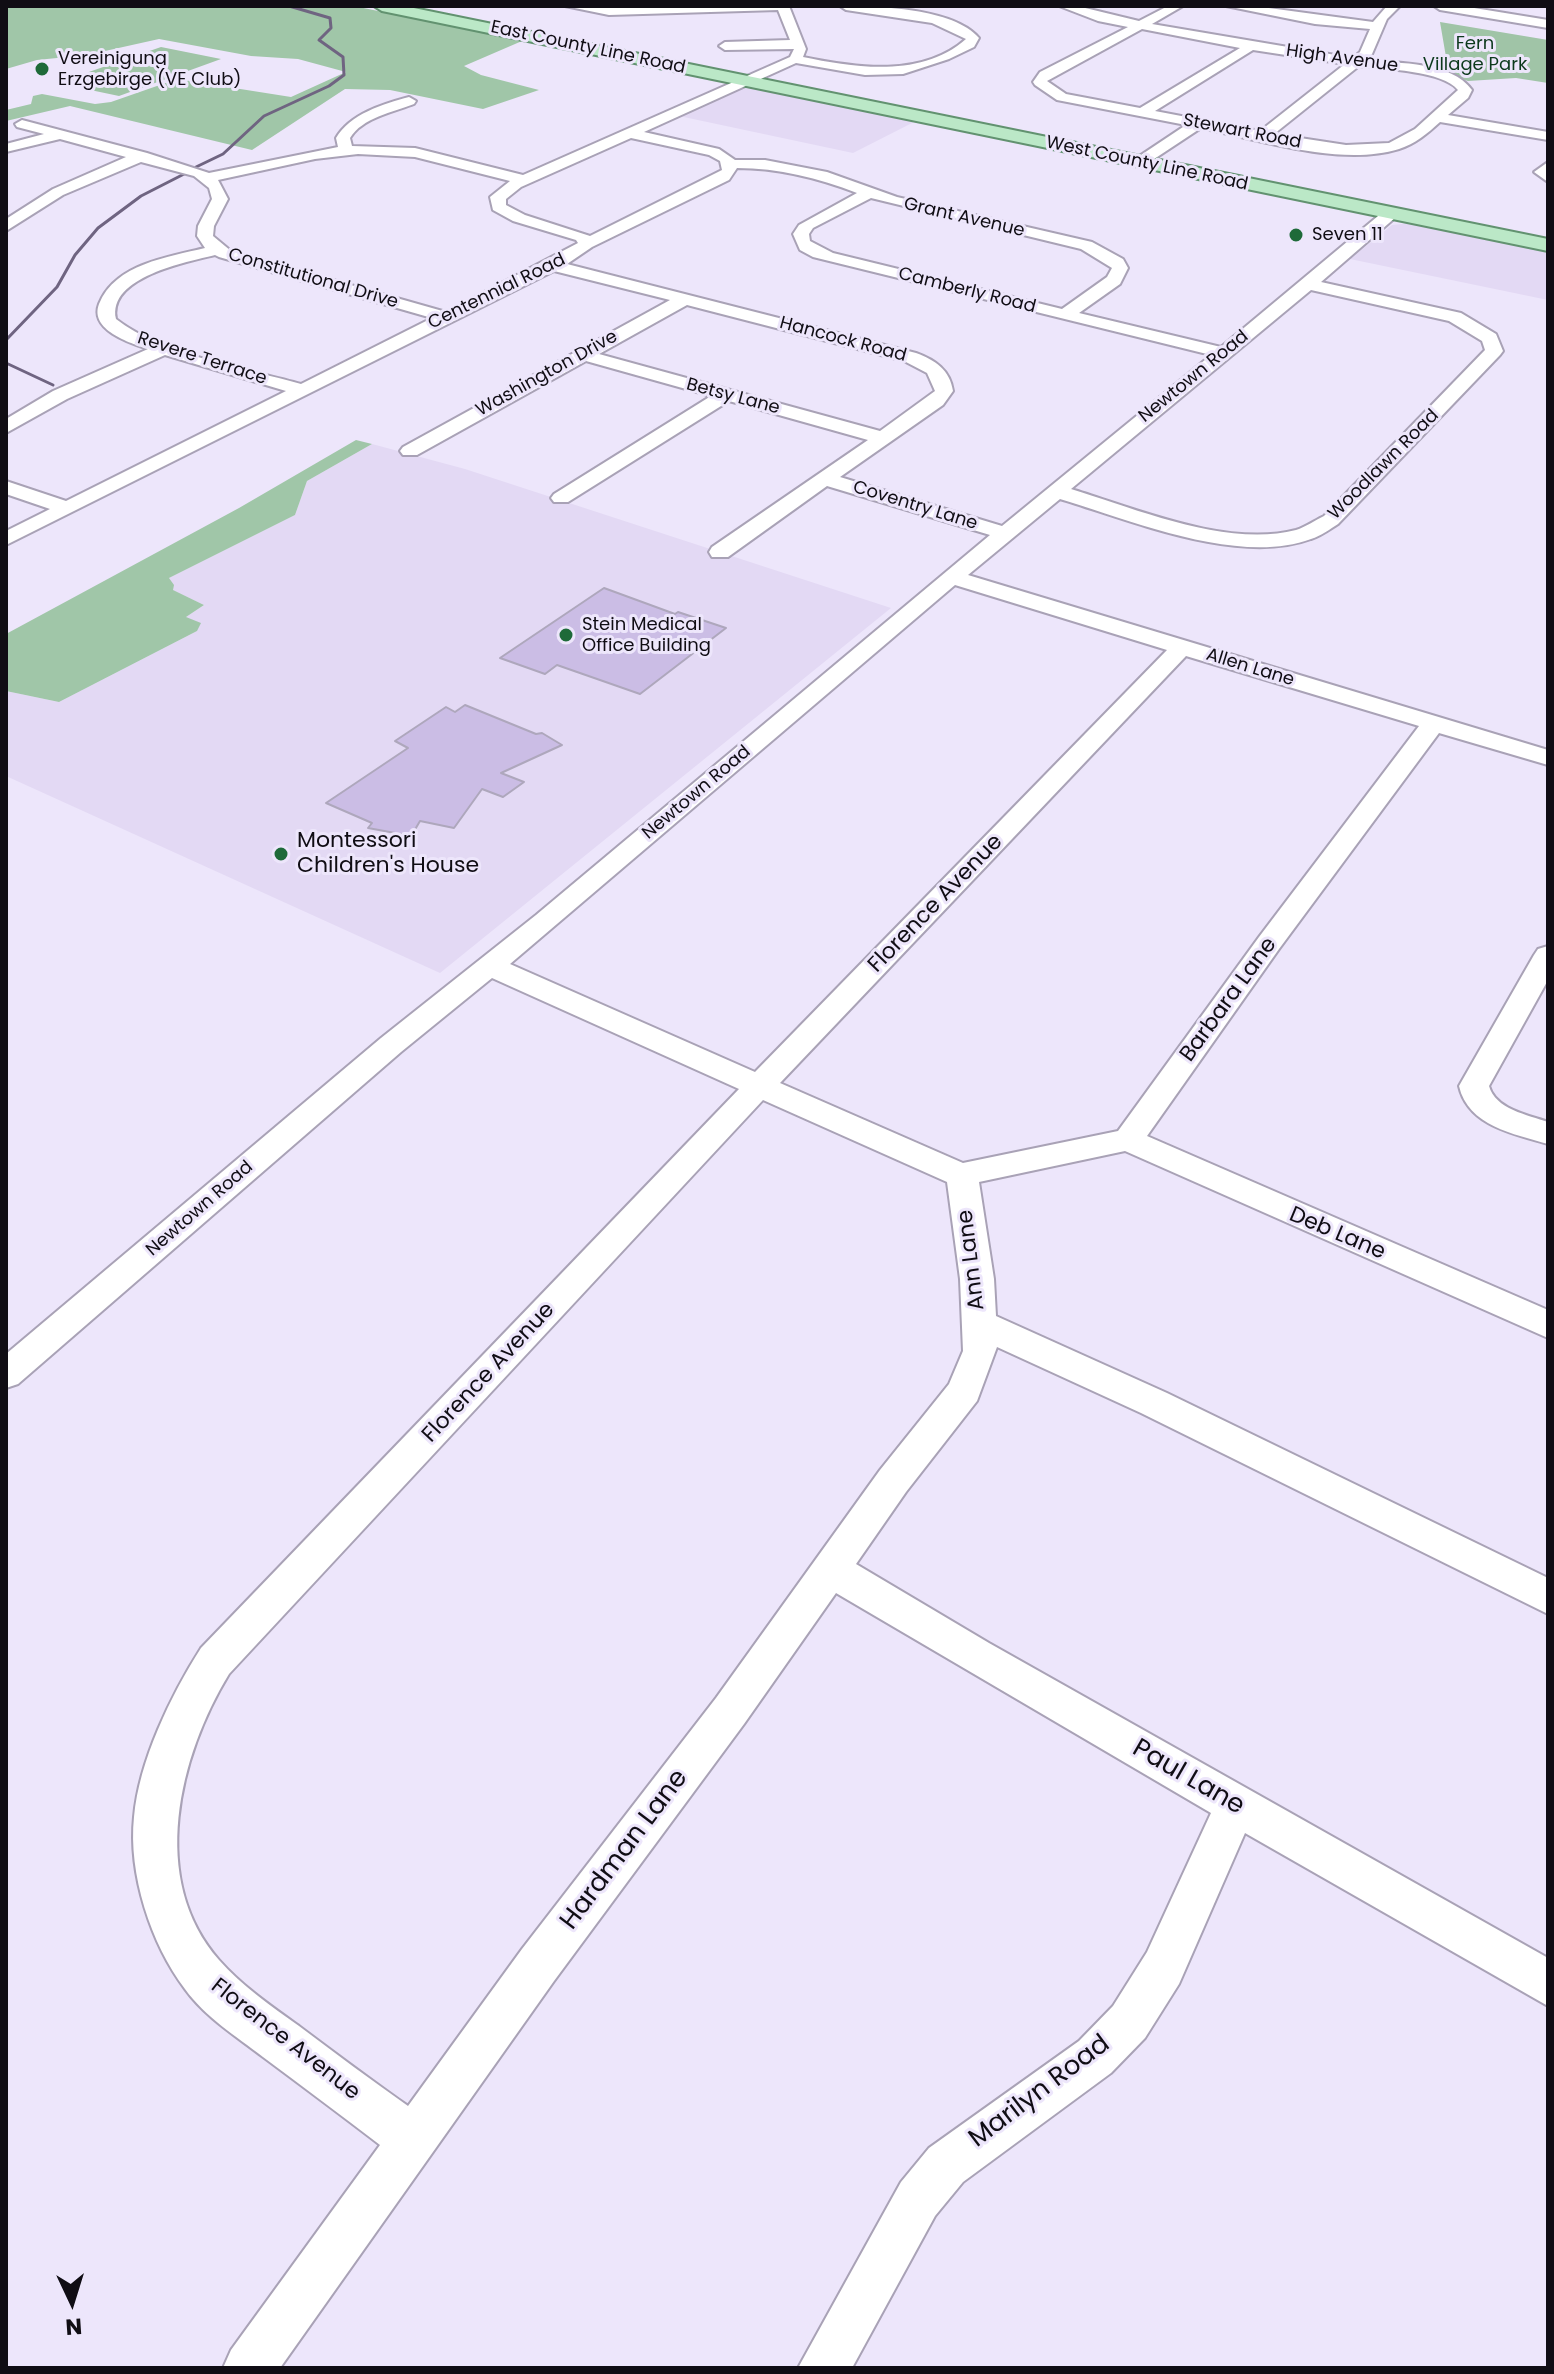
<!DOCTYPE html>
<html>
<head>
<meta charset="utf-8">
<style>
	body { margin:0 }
	#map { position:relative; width:1554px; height:2374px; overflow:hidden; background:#ede6fb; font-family:Poppins,sans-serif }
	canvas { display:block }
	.frame { position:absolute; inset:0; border:8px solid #100d14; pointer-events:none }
	.north { position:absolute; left:32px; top:2262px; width:80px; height:80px; -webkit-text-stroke:6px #ede6fb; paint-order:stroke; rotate:176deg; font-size:22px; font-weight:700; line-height:32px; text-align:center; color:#100d14 }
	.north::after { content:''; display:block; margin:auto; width:28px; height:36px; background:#100d14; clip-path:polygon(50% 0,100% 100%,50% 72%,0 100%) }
</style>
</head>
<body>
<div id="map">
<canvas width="1554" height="2374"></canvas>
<div class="frame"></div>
<div class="north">N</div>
</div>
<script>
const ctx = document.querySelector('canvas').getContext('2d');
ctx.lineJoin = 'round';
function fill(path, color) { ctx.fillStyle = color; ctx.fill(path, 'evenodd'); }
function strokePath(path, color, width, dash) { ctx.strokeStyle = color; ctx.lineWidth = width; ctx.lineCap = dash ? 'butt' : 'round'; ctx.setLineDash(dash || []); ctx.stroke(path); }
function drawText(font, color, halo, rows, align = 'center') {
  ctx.font = font + ' Poppins,sans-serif'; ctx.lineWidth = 6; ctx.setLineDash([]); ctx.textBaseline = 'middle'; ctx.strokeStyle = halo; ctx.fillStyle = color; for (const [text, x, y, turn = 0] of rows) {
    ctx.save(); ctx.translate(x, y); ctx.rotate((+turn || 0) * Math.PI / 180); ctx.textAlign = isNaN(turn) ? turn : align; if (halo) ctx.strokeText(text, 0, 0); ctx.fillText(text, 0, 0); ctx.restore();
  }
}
const built = new Path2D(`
	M750 88 755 89 916 121 853 153 679 116 738 89Z
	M1412 223 1548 251V300L1350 259 1392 225Z
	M372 444 465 469 891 608 440 973 6 776V691L59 702 197 631 186 617 204 605 172 590 169 578 295 515 307 481Z`);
const green = new Path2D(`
	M1440 22 1548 40V83L1516 78 1468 81 1429 68 1446 57Z
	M161 47 221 59 119 96 57 83Z`);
const forest = new Path2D(`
	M6 6H354L522 41 464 66 481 75 539 90 483 109 390 90 345 89 252 150 70 106 6 121V110L31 104 33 96 42 94 95 104 111 102 177 79 291 97 346 72 298 59 251 56 159 39 87 55 37 60 6 69Z
	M356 440 372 444 307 481 295 515 169 578 174 585 173 590 204 605 186 617 201 623 197 631 59 702 6 691V634L239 508Z`);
const stream = new Path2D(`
	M196 167 223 154 264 116 329 86 344 75 343 57 319 40 331 28 330 18 289 6
	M6 340 57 287 75 255 98 228 141 196 188 172
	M6 363 53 385`);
const building = new Path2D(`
	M604 588 675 614 678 612 726 628 640 694 557 665 545 674 500 658Z
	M465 705 536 734 542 733 562 745 501 773 524 782 503 797 482 789 454 828 420 821 413 833 406 835 368 828 372 823 326 803 408 748 395 741 446 707 455 712Z`);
const minor = new Path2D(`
	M565 6H789L806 49 803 57C856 68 922 78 966 39L932 23 846 10 840 6C877 6 954 8 979 38L974 47 949 59 903 74 865 75 796 63 644 132 719 149 735 160H765L827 172 897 197 1092 242 1123 259 1128 268 1120 284 1079 313 1221 347 1384 211H1396V217L1321 282 1461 313 1496 334 1503 351 1500 355 1338 524C1330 529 1321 536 1311 539 1239 566 1130 520 1060 499L968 575 1548 750V765L1439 733 1279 949 1147 1136 1548 1310V1338L1125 1151 979 1182 994 1279 996 1316 1167 1393 1548 1578V1614L1141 1413 997 1347 977 1401 906 1492 856 1564 989 1643 1548 1958V2006L1245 1833 1179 1984 1145 2038 1111 2073 963 2182 935 2216 852 2368H798L901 2182 929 2148 1079 2041 1113 2006 1147 1952 1211 1813 836 1593 744 1724 554 1981 280 2368H223L231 2350 380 2145C341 2115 302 2086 263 2057 236 2036 205 2017 185 1989 151 1944 128 1874 134 1817 139 1761 171 1695 201 1648L739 1089 492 978 401 1052 18 1384 6 1388V1354L381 1038 536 915 990 535 827 486 728 557H712L709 552 712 547 868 440 729 401 568 502H554L551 498 554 494 711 396 586 361 417 455H403L400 451 403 447 670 300 554 271 6 545V531L50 509 6 494V481L66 501 286 391 165 355 67 399 6 433V419L53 391 148 349C130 343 89 330 99 304 115 264 168 257 205 248L197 236 198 226 212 199 209 188 194 176 141 162 63 195 6 231V219L53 189 126 157 60 139 6 152V144L44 134 17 127 15 124 22 120 147 153 209 173 338 147 336 138C350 114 383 104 409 97L416 101 414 104C393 112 362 118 350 138L352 146 415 148 523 175 790 57 794 49 725 50 719 46 725 42 790 40 778 10 609 15ZM631 138 709 155 720 161 722 170 590 236 525 215 506 205V199L521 187ZM358 154 415 157 510 181 490 197 493 210 513 221 576 240 578 243 446 312 231 251 213 236 214 226 228 199 218 180 315 159ZM737 168C779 168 818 178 857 193L799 225 793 234 800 250 813 257 1211 355 1002 526 840 477 943 405 953 391C950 370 935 360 916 353L567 264 592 247 729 180ZM871 198 1081 249 1112 268 1107 277 1062 309 833 253 810 241 809 234 813 228ZM215 255 219 257 432 318 301 384C245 368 162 355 116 319 107 277 187 262 215 255ZM1311 290 1449 321 1482 341 1485 350 1324 516C1315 520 1306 527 1296 530 1227 548 1137 509 1071 489ZM687 305 904 361 927 373 935 391 880 431 599 354ZM955 585 1167 650 755 1072 510 964ZM1186 656 1419 726 1259 937 1118 1131 963 1163 780 1083ZM763 1100 947 1182 960 1279 963 1351 949 1384 880 1470 716 1698 522 1949 408 2106C371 2080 335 2053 299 2026 271 2006 242 1986 219 1960 148 1879 179 1756 229 1674Z
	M1059 6H1077L1139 21 1168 6H1183L1152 24 1353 58 1360 52 1370 29 1315 24 1226 6H1254L1373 22 1387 6H1400L1387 19 1372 54 1367 60C1400 64 1451 61 1472 90L1468 98 1448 115 1548 132V140L1440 122C1428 133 1415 144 1399 149 1341 167 1259 140 1201 128L1145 165H1135V159L1186 125 1057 100 1035 85 1033 82 1040 72 1128 27 1098 21ZM1142 29 1240 48 1140 108 1066 94 1047 81ZM1253 50 1345 64 1260 131 1155 111ZM1359 66C1383 69 1444 71 1458 90L1415 129 1389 143 1346 145 1274 134Z
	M1434 6H1462L1548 20V28L1440 10Z
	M1548 162V182L1534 172Z
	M1548 946V980L1489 1086C1495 1109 1528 1115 1548 1122V1144C1514 1134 1468 1126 1459 1086L1534 955 1538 949Z`);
const major = new Path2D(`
	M374 6H404L1548 239V251L382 11Z`);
const markers = [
	[42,69,8,"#1e6a39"],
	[1296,235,8,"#1e6a39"],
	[566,635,8,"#1e6a39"],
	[281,854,8,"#1e6a39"]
];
const farParknames = [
	["Fern",1475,44],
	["Village Park",1475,65]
];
const farStreetnames = [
	["East County Line Road",588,48,12],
	["High Avenue",1342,59,8],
	["Stewart Road",1242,132,11],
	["West County Line Road",1147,164,12],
	["Grant Avenue",964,218,13],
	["Constitutional Drive",313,279,16],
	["Camberly Road",967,291,14],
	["Centennial Road",497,292,-26],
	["Hancock Road",843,340,15],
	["Revere Terrace",202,359,18],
	["Washington Drive",547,374,-29],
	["Newtown Road",1194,377,-39],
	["Betsy Lane",733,397,15],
	["Woodlawn Road",1384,465,-45],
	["Coventry Lane",915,506,17],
	["Allen Lane",1250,668,17],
	["Newtown Road",697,793,-40],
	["Newtown Road",200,1209,-41]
];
const farPoinames = [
	["Vereinigung",58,59],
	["Erzgebirge (VE Club)",58,80],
	["Seven 11",1312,235],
	["Stein Medical",582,625],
	["Office Building",582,646]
];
const poiNames = [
	["Montessori",297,841],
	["Children's House",297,866]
];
const streetNames = [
	["Florence Avenue",936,904,-46],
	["Barbara Lane",1229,1000,-54],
	["Deb Lane",1337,1234,23],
	["Ann Lane",972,1260,-97],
	["Florence Avenue",489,1373,-47],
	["Florence Avenue",285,2040,38]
];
const nearStreetnames = [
	["Paul Lane",1188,1778,30],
	["Hardman Lane",625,1850,-53],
	["Marilyn Road",1040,2092,-37]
];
fill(built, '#e3d9f4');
fill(green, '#a0c4a7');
fill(forest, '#a0c6a8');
strokePath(stream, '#6f6481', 3);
fill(building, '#cbbde5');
strokePath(building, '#aea7bc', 2);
strokePath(minor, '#a9a2b6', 4);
strokePath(major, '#629270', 4);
fill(minor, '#fff');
fill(major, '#bbe8c7');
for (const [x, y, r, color] of markers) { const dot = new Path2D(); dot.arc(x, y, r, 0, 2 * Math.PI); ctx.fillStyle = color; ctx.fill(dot); strokePath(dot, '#ede6fb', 3); }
drawText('18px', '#0c391c', '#ede6fb', farParknames);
drawText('18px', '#100d14', '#ede6fb', farStreetnames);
drawText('18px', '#100d14', '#ede6fb', farPoinames, 'left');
drawText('22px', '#100d14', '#ede6fb', poiNames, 'left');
drawText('22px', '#100d14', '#ede6fb', streetNames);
drawText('26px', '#100d14', '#ede6fb', nearStreetnames);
</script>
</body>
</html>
